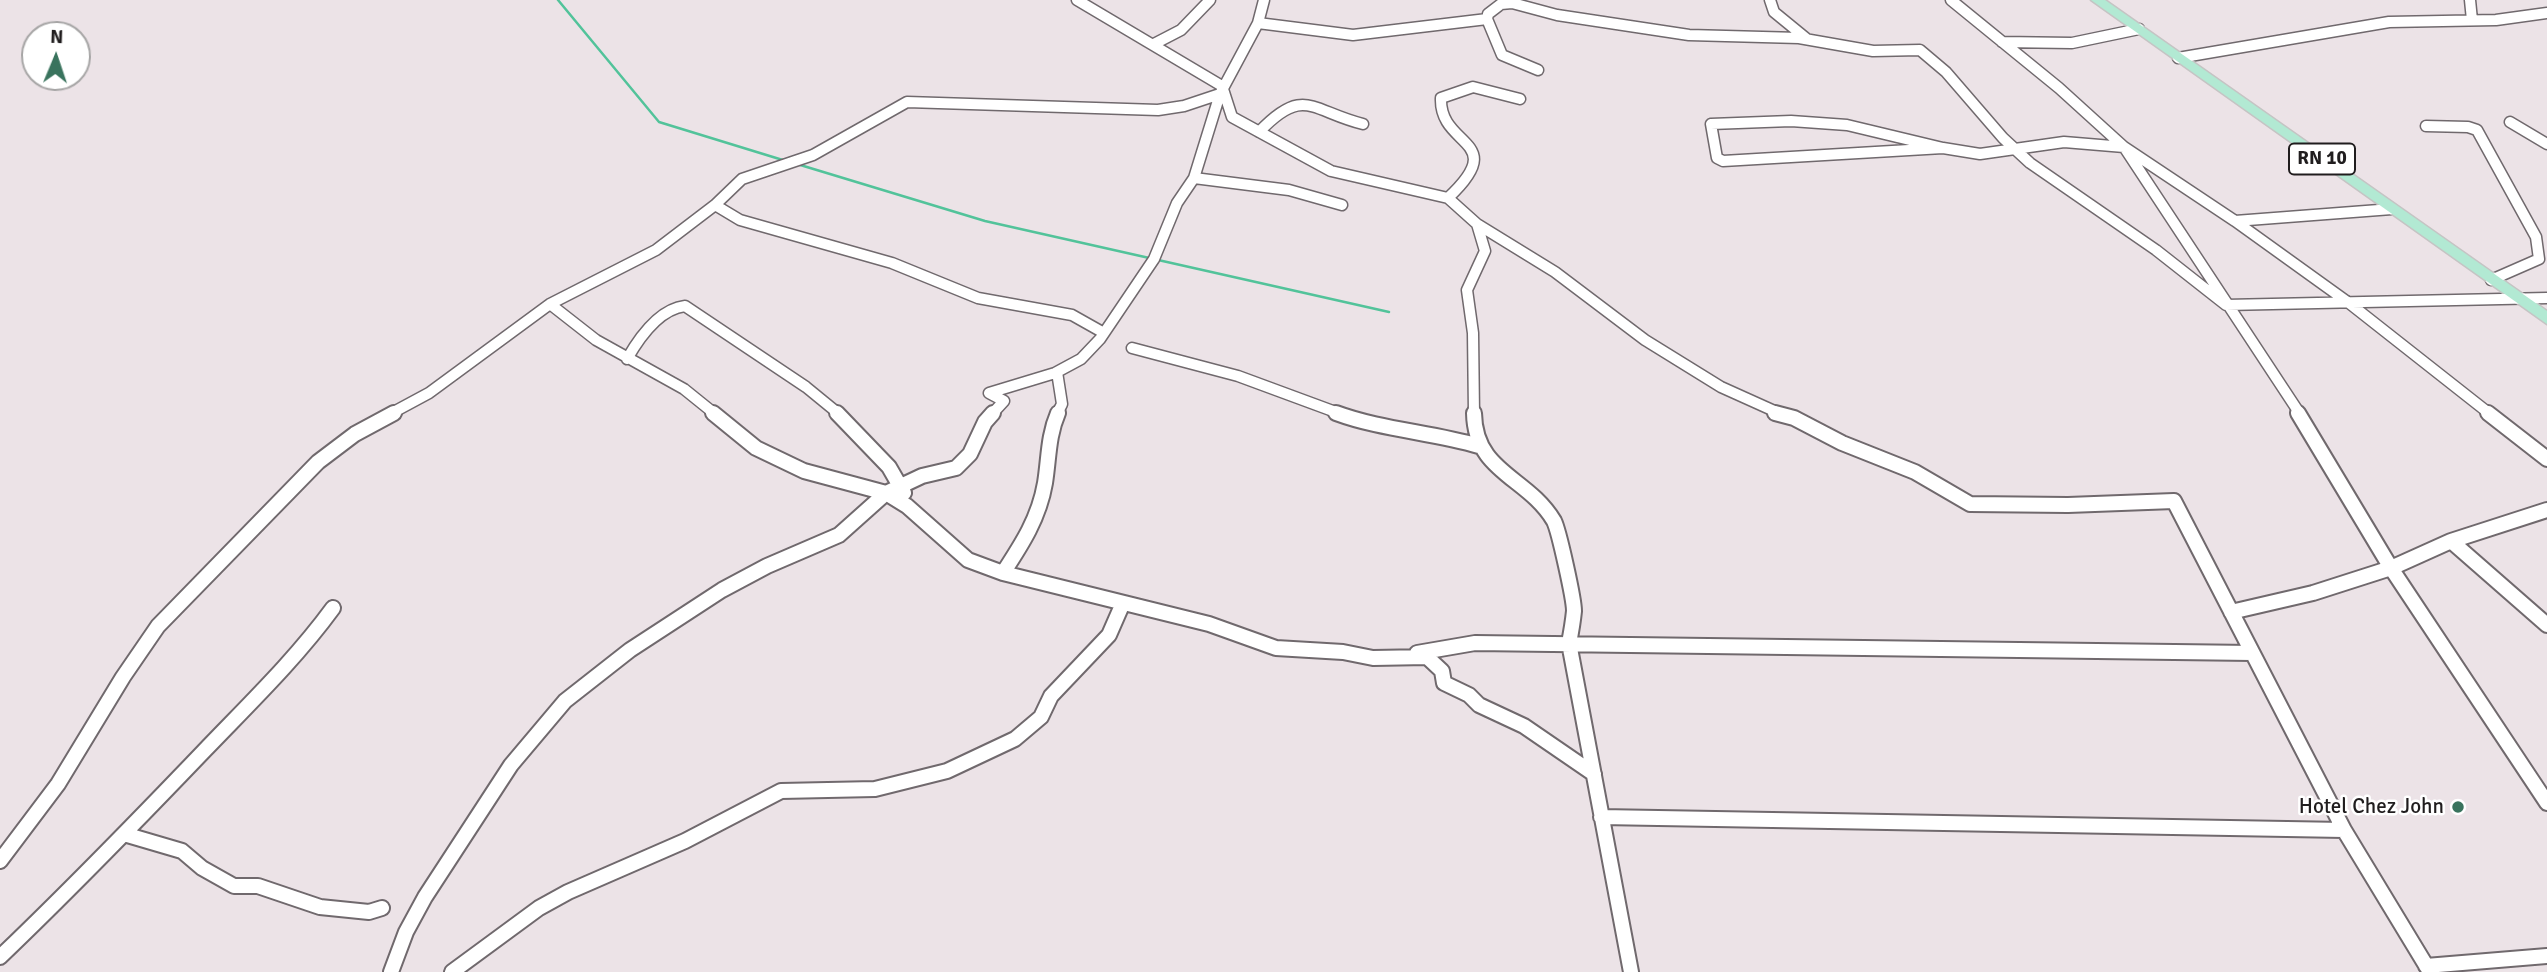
<!DOCTYPE html>
<html>
<head>
<meta charset="utf-8">
<style>
	body { margin:0 }
	#map { position:relative; width:2547px; height:972px; overflow:hidden; background:#ece3e7; font-family:Signika,sans-serif }
	canvas { display:block }
	.north { position:absolute; left:21px; top:21px; width:70px; height:70px; box-sizing:border-box; background:#fff; border:2px solid #a6a5a5; border-radius:50%; rotate:2deg; font-size:19px; font-weight:700; line-height:28px; text-align:center; color:#201d1e }
	.north::after { content:''; display:block; margin:auto; width:24px; height:32px; background:#39735d; clip-path:polygon(50% 0,100% 100%,50% 72%,0 100%) }
</style>
</head>
<body>
<div id="map">
<canvas width="2547" height="972"></canvas>
<div class="north">N</div>
</div>
<script>
const ctx = document.querySelector('canvas').getContext('2d');
ctx.lineJoin = 'round';
function strokePath(path, color, width, dash) { ctx.strokeStyle = color; ctx.lineWidth = width; ctx.lineCap = dash ? 'butt' : 'round'; ctx.setLineDash(dash || []); ctx.stroke(path); }
function fill(path, color) { ctx.fillStyle = color; ctx.fill(path, 'evenodd'); }
function drawText(font, color, halo, rows, align = 'center') {
  ctx.font = font + ' Signika,sans-serif'; ctx.lineWidth = 5; ctx.setLineDash([]); ctx.textBaseline = 'middle'; ctx.strokeStyle = halo; ctx.fillStyle = color; for (const [text, x, y, turn = 0] of rows) {
    ctx.save(); ctx.translate(x, y); ctx.rotate((+turn || 0) * Math.PI / 180); ctx.textAlign = isNaN(turn) ? turn : align; if (halo) ctx.strokeText(text, 0, 0); ctx.fillText(text, 0, 0); ctx.restore();
  }
}
const stream = new Path2D(`
	M558 0 659 122 786 161
	M797 164 985 221 1389 312`);
const streetFar1 = new Path2D(`
	M1077 0 1222 86 1232 117 1331 171 1448 198 1477 224 1485 251 1467 290 1473 333 1474 414
	M1770 0 1774 12 1807 39
	M1951 0 2059 88 2124 147 2235 221 2349 303 2490 414
	M2470 0 2472 20
	M1258 23 1353 35 1487 19
	M2002 42 2072 43 2139 29
	M1154 44 1181 30 1210 0
	M2178 58 2389 22 2496 20 2547 13
	M1538 70 1502 55 1487 19 1488 14 1501 4 1512 3 1557 15 1689 35 1799 38 1873 51 1920 50 1946 72 2003 138 2030 163 2156 250 2226 305 2547 298
	M2510 122 2547 144
	M2426 126 2468 127 2477 130 2536 237 2539 259 2491 280
	M1259 132C1304 85 1311 111 1363 124
	M1943 148 1723 161 1717 158 1711 124 1791 121 1847 125 1943 148 1980 154 2064 142 2124 147 2300 414
	M1194 178 1289 190 1342 205
	M1448 198C1511 139 1439 148 1441 98L1473 87 1520 99
	M715 205 740 220 892 263 978 298 1072 315 1104 333
	M2235 221 2392 209
	M1477 224 1555 272 1645 340 1721 387 1781 414
	M550 304 596 340 684 389 715 414
	M1132 348 1238 376 1341 414
	M627 359C639 338 659 309 685 306L806 387 839 414
	M1057 372 1062 404 1057 414
	M989 393 1055 373 1081 359 1100 339 1154 259 1177 203 1194 178 1220 94
	M989 393 1004 401 992 414
	M390 414 429 393 550 304 656 250 715 205 742 179 813 155 907 102 1158 110 1184 106 1220 94 1258 23 1264 0`);
const street = new Path2D(`
	M713 413 756 448 804 471 886 493 907 506 968 560 1003 573 1209 624 1276 648 1343 652 1373 658 1427 657 1442 671 1444 683 1469 695 1479 705 1524 726 1594 774
	M837 413 889 467 904 493
	M1336 413C1382 430 1432 432 1479 446
	M1474 413C1475 473 1527 476 1554 521 1559 531 1574 599 1574 611 1573 621 1571 633 1569 643L1631 972
	M1775 413 1794 418 1842 443 1915 472 1970 504 2068 505 2174 501 2344 830 2430 972
	M2298 413 2391 568 2547 803
	M2488 413 2547 459
	M2451 541 2547 625
	M1003 573C1022 544 1039 518 1045 483 1049 458 1048 436 1058 413
	M2231 612 2313 593 2391 568 2451 541 2547 510
	M1417 653 1475 643 2252 653
	M1601 817 2344 830
	M124 834 182 851 202 868 234 886H258L320 907 369 912 382 908
	M0 861 58 784 123 677 158 626 318 462 355 434 394 413
	M0 957C70 890 137 821 204 751 248 705 295 660 333 608
	M2426 966 2547 956
	M391 972 406 932 425 897 511 765 565 701 630 650 722 590 767 566 839 535 886 493 922 476 956 468 970 454 985 422 993 413
	M452 972 539 908 568 892 685 841 781 791 875 789 947 771 1015 739 1041 717 1051 696 1109 635 1123 603`);
const primary = new Path2D(`
	M2091 0H2105L2547 311V324Z`);
const markers = [
	[2458,807,7,"#39735d"]
];
const shields = [
	[2322,159,66]
];
const shieldNames = [
	["RN 10",2322,159]
];
const poiNames = [
	["Hotel Chez John",2444,807]
];
strokePath(stream, '#52c39a', 2.5);
strokePath(streetFar1, '#70696d', 13);
strokePath(street, '#70696d', 18);
strokePath(primary, '#c5c4c4', 3);
strokePath(streetFar1, '#fff', 10);
strokePath(street, '#fff', 14);
fill(primary, '#b2e9d3');
for (const [x, y, r, color] of markers) { const dot = new Path2D(); dot.arc(x, y, r, 0, 2 * Math.PI); ctx.fillStyle = color; ctx.fill(dot); strokePath(dot, '#fff', 2.5); }
for (const [x, y, w] of shields) { const box = new Path2D(); box.roundRect(x - w / 2, y - 15.5, w, 31, 5); ctx.fillStyle = '#fff'; ctx.fill(box); strokePath(box, '#201d1e', 2); }
drawText('bold 19px', '#201d1e', null, shieldNames);
drawText('21px', '#201d1e', '#fff', poiNames, 'right');
</script>
</body>
</html>
